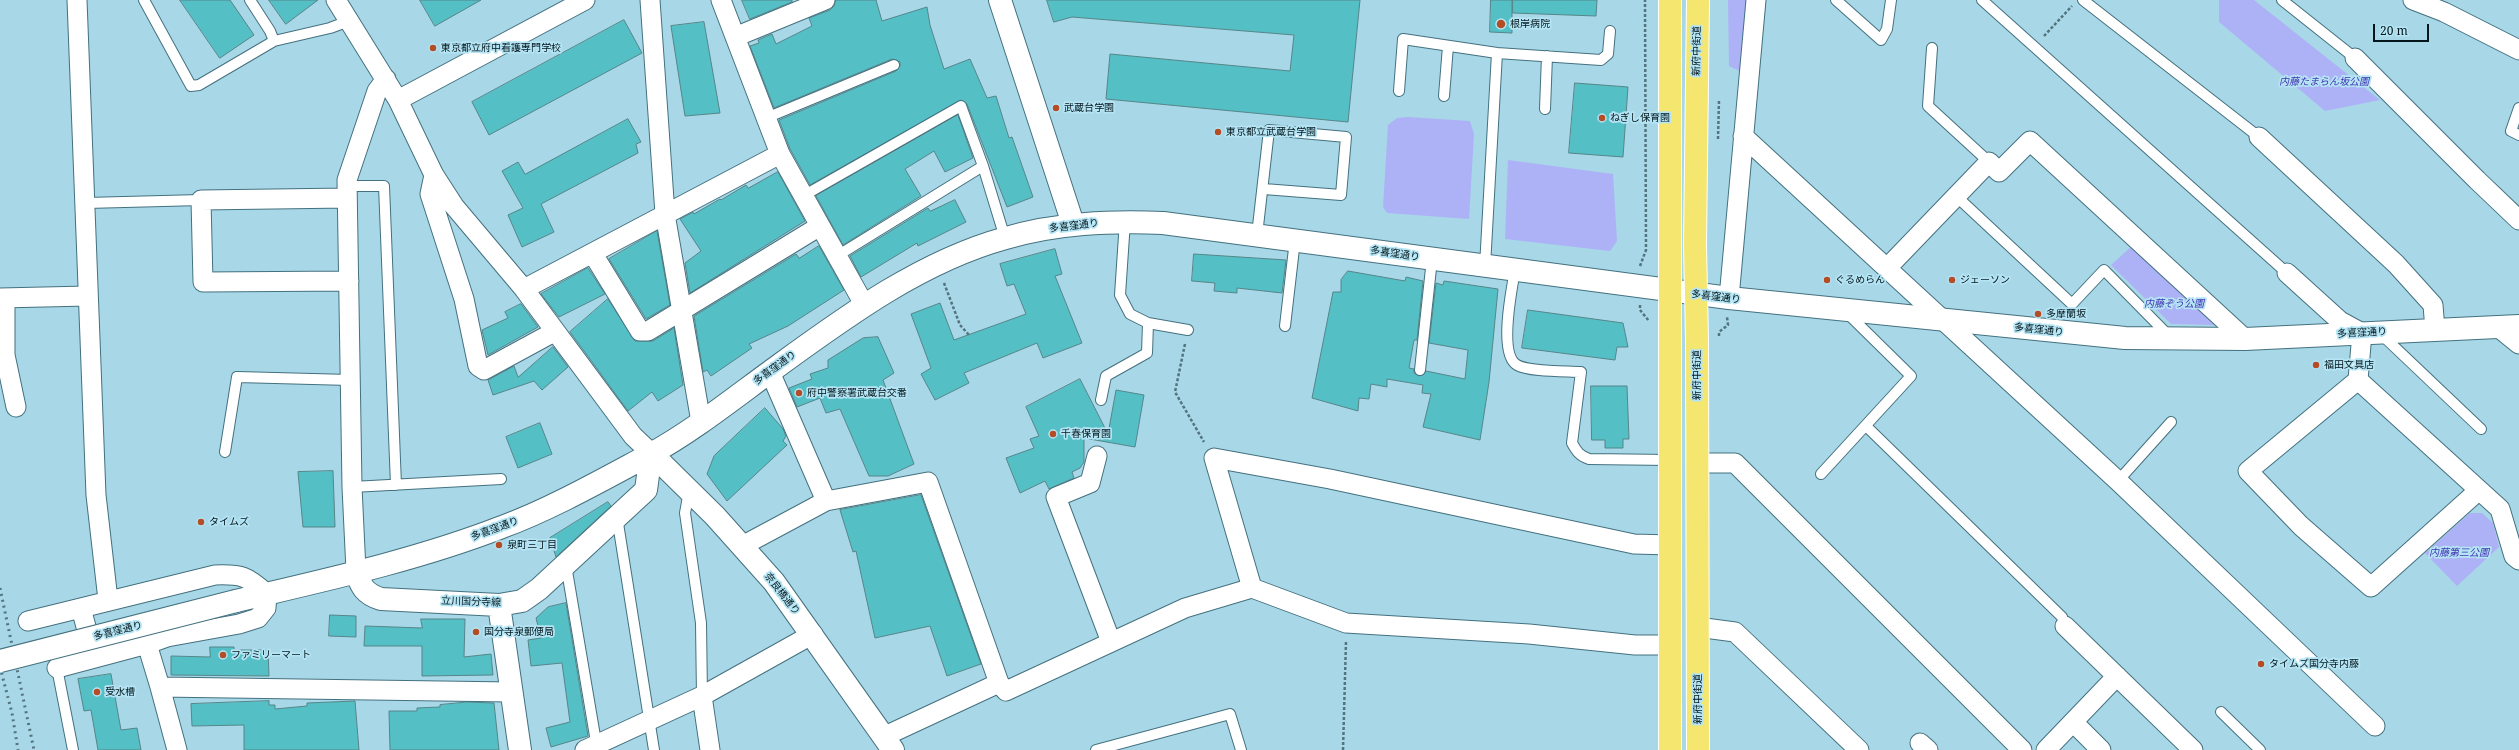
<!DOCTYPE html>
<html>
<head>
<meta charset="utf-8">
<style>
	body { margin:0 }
	#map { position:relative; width:2519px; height:750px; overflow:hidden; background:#a8d7e7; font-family:"Noto Serif",serif }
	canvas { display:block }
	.scale { position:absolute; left:2373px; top:24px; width:56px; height:18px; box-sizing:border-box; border:2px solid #04161c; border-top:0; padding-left:5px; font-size:12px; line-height:14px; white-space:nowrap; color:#04161c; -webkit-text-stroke:3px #b5e5f4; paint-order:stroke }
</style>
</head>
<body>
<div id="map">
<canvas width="2519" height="750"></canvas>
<div class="scale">20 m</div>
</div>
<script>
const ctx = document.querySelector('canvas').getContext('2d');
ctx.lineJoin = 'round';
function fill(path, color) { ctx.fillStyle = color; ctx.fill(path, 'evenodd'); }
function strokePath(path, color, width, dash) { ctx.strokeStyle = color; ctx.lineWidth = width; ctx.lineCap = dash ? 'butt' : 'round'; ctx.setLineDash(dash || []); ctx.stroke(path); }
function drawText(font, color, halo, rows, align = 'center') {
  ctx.font = font + ' "Noto Serif","Noto Sans JP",serif'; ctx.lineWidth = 3.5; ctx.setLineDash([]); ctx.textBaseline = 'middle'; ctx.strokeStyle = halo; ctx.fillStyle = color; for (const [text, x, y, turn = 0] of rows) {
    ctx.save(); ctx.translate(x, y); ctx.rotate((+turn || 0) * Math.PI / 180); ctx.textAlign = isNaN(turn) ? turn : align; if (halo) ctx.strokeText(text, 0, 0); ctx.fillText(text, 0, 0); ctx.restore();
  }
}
const green = new Path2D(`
	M1728 0H1746L1740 71 1729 66Z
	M2219 0H2254L2380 100 2325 111 2219 22Z
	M1408 117 1470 121 1474 134 1469 219 1387 213 1383 207 1388 125 1397 118Z
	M1508 160 1613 174 1617 241 1610 251 1505 239Z
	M2133 245 2217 320 2214 325 2171 324 2111 265Z
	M2470 513H2482L2493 523 2499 547 2457 586 2425 553Z`);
const building = new Path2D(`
	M180 0H230L254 35 220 58Z
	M269 0H318L286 24Z
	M420 0H481L435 26Z
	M742 0H792V2L750 19Z
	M836 0H876L882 21 927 7 930 25 944 69 970 59 987 98 996 96 1009 138 1012 137 1033 197 1007 207 967 104 961 100 810 185 790 149 779 120 896 71 900 66V62L892 59 774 108 750 46 759 43 758 40 772 34 776 44 812 26 809 18 830 10 834 6Z
	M1047 0H1360L1348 122 1106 99 1110 54 1290 71 1294 35 1072 17 1054 22Z
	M1491 0H1512V33L1490 32Z
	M1513 0H1597L1596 16 1513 13Z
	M624 20 642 53 489 135 472 102Z
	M704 22 720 113 685 116 671 26Z
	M1575 83 1628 87 1623 157 1569 153Z
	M958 115 973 158 945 172 934 151 905 169 921 196 843 245 816 196Z
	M628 119 641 142 636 144 638 153 541 204 554 232 522 247 508 215 523 208 502 171 518 162 525 174Z
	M778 172 805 221 690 293 685 263 701 251 680 219 693 212 694 214 720 199 721 200 746 185 748 188Z
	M955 200 966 222 918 246 917 243 861 277 850 256 928 208 930 211Z
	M657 231 670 305 646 319 609 259Z
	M819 246 844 290 788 326 749 344 752 348 711 376 707 370 703 372 694 316 796 254 799 258Z
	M1055 249 1062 274 1055 276 1082 343 1043 358 1037 343 964 373 969 383 935 400 921 374 931 368 911 314 940 303 954 340 1026 314 1014 284 1007 286 1000 264Z
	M1194 254 1286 260 1282 293 1237 288V293L1214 291 1215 283 1192 281Z
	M588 268 605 294 559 317 541 294Z
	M1348 271 1405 281 1406 277 1423 281 1417 340H1414L1409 368 1414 369V373L1419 376 1426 371 1465 379 1468 350 1429 343 1436 283 1443 285 1444 281 1498 289 1489 382 1480 440 1423 427 1431 394 1422 393 1423 385 1387 379V387L1371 384 1369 399 1359 398 1358 411 1312 398 1333 292H1341V280Z
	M608 299 635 341H653L674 328 683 385 658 401 652 392 628 411 570 332Z
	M521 304 538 327 488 355 482 330 508 318 505 312Z
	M1528 310 1623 323 1628 347H1617L1615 360 1522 348Z
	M878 337 894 373 883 380 914 464 888 476H869L840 409 826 413 820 398 797 407 789 388 812 379 810 374 828 368V360L863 338Z
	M553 347 568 367 542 390 534 381 493 395 488 380 514 366 518 377Z
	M1080 379 1108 434 1116 390 1144 395 1135 447 1084 438V462L1080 468 1072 472 1074 478 1049 489 1045 481 1020 493 1006 458 1034 448 1030 439 1039 436 1026 407Z
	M1591 386H1627L1629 439H1623V448H1605V440H1592Z
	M765 408 783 429 786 436 783 441 787 445 727 501 707 474 714 456Z
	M540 423 552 454 518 468 506 437Z
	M333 471 335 527H303L298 472Z
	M921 495 981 664 947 676 930 626 875 638 856 551 853 552 840 510Z
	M608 502 611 506 556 557 550 538Z
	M566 603 588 736 551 747 546 728 570 722 562 663 531 666 528 640 541 638 536 618 548 607Z
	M330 615 356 616V637L329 636Z
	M421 619H465L464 657 491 654 493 675 422 676V646H364L365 626 422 628Z
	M210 647H234V650H268L269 676 171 675V656L210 657Z
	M111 674 121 730 137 728 141 750H98L91 710 84 711 78 679Z
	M269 701V705H275V709L307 706V703L355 701 359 750H244V725L192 726 191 704Z
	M467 702 494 703 499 750H390L389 711H417V708L440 707V705Z`);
const path = new Path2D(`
	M2044 36 2072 6
	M1718 139 1719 100
	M1640 266 1646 250 1645 0
	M944 283 960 325 969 335
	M1640 305V310L1649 321
	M1719 336V332L1728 325 1727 317
	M1185 344 1175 392 1204 442
	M1343 750 1346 641`);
const lane = new Path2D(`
	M144 0 191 86 199 85 274 41 330 28 349 21
	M250 0 270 31 274 41
	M1836 0 1881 40 1887 29 1891 0
	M1982 0 2287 273
	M2083 0 2259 137
	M2282 0 2355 58
	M1932 48 1928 106 1989 162
	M1497 53 1601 60 1608 54 1610 31
	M1399 91 1403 39 1497 53 1485 266
	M1444 96 1448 46
	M2519 108 2511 131 2519 135
	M1545 109 1547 56
	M766 118 894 65
	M347 186H384L396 485
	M803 196 961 106 983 166
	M1956 196 2072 304 2104 270 2170 337
	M86 203 201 200
	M1257 235 1269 130 1346 137 1341 195 1264 189
	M837 256 983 166 1005 238
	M1515 270C1512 288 1498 354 1517 365 1529 372 1565 371 1581 372L1572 443C1577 452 1580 456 1589 459L1670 460
	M1148 323 1188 330
	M1285 326 1295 240
	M2381 334 2481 429
	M1420 370 1432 259
	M1101 400 1106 376 1147 353 1148 323 1130 314 1120 295 1125 221
	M1866 426 2062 617 2065 626
	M225 452 237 377 350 380
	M1821 474 1911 376 1846 312
	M2118 481 2171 422
	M352 487 501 479
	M689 491 685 513 701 623 702 696
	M617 517 654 750
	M566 565 597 748
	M57 668 73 750
	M2221 712 2260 750
	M1096 750 1230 714 1241 750`);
const street = new Path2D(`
	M77 0 96 495 108 600
	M336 0 398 100 434 175 454 206 524 289 633 436 651 453
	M650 0 665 214 701 422
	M721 0 780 154 865 306
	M2413 0 2444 12 2519 50
	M735 37 825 0
	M2355 58 2477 180 2519 220
	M398 100 585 0
	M1743 136 2118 481 2375 726
	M2259 137 2396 264 2433 305 2435 330
	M434 175 430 194 464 299 478 366 484 370 554 332
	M347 198 201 200 203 282 349 281
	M593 254 640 331H648L820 226
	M1887 268 1989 162 1999 172 2030 141 2245 339
	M2287 273 2340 321 2362 333 2358 380 2248 471 2301 526 2371 587 2478 491
	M524 289 780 154
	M0 298 88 296
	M5 298V355L16 407
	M1729 298 1756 0
	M2498 327 2519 344
	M770 372 826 501 928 482 999 683
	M2358 380 2500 509 2514 556 2519 560
	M1097 456 1090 483 1056 497 1111 642
	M1697 463H1735L2022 750
	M742 546 826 501
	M356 571 352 487 347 180 377 91 386 79
	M1252 588 1214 458 1330 479 1634 544 1670 545
	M81 608 93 653
	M28 621 215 575C242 574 247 576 267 594L266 608 258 618 239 624 167 637 147 644 160 687 511 692
	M2065 626 2193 750
	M1697 627 1735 632 1859 750
	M57 668 147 644
	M160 687 177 750
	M702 696 710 750
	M2073 722 2101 750
	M885 736 999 683 1006 691 1185 608 1252 588 1346 623 1529 634 1635 645H1670
	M1920 743 1928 750
	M585 750 702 696 813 634
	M2046 750 2117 676`);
const secondary = new Path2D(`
	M1000 0 1073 224
	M651 453 715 516 774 582 893 750
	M356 571C361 587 365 594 381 599L499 605 522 601 539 589 646 490 651 453
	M236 601C325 580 417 560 502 527 549 510 604 479 649 455 691 432 729 402 767 374 840 321 918 262 1006 238 1057 223 1109 221 1163 223L1729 298 2125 338 2245 339 2519 326
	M499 605 520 750`);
const primary = new Path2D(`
	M1670 0V750
	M1698 750 1697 340 1695 244 1698 0`);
const rail = new Path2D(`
	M0 588 34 750
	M0 667 12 713 18 750`);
const secondaryBridge = new Path2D(`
	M0 661 236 601`);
const markers = [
	[1501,24,5,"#b44d26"],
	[433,48,4,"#b44d26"],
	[1056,108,4,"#b44d26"],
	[1602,118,4,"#b44d26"],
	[1218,132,4,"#b44d26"],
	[1827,280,4,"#b44d26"],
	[1952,280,4,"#b44d26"],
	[2038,314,4,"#b44d26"],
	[2316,365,4,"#b44d26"],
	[799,393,4,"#b44d26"],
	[1053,434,4,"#b44d26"],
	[201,522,4,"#b44d26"],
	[499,545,4,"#b44d26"],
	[476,632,4,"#b44d26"],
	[223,655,4,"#b44d26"],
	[2261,664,4,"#b44d26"],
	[97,692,4,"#b44d26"]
];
const poiNames = [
	["根岸病院",1510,24],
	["東京都立府中看護専門学校",441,48],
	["武蔵台学園",1064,108],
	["ねぎし保育園",1610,118],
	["東京都立武蔵台学園",1226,132],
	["ぐるめらん",1835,280],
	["ジェーソン",1960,280],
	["多摩蘭坂",2046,314],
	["福田文具店",2324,365],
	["府中警察署武蔵台交番",807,393],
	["千春保育園",1061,434],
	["タイムズ",209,522],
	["泉町三丁目",507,545],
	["国分寺泉郵便局",484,632],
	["ファミリーマート",231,655],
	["タイムズ国分寺内藤",2269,664],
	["受水槽",105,692]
];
const streetNames = [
	["新府中街道",1697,51,-89],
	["多喜窪通り",1074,226,-7],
	["多喜窪通り",1395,254,8],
	["多喜窪通り",1716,297,7],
	["多喜窪通り",2039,330,6],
	["多喜窪通り",2362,333,-3],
	["多喜窪通り",775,368,-36],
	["新府中街道",1697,375,-90],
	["多喜窪通り",495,529,-20],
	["奈良橋通り",782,594,52],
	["立川国分寺線",471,602,2],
	["多喜窪通り",118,631,-14],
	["新府中街道",1698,699,-90]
];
const parkNames = [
	["内藤たまらん坂公園",2324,82],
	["内藤ぞう公園",2174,304],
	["内藤第三公園",2459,553]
];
fill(green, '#adb2f7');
fill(building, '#54bfc5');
strokePath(building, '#558689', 1);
strokePath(lane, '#44717f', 12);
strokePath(street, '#44717f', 21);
strokePath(secondary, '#44717f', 24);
strokePath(primary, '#fff', 24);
strokePath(path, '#53747e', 2.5, [3, 2]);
strokePath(lane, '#fff', 10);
strokePath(street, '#fff', 19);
strokePath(secondary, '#fff', 22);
strokePath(primary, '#f5e670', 22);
strokePath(rail, '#54747f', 3, [2, 4]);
strokePath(secondaryBridge, '#44717f', 24, []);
strokePath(secondaryBridge, '#fff', 22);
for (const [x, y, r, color] of markers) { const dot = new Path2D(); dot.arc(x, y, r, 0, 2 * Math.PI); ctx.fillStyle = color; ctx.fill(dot); strokePath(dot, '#b5e5f4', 1.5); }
drawText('10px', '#04161c', '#b5e5f4', poiNames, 'left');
drawText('10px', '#04161c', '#b5e5f4', streetNames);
drawText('italic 10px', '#4232b3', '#b5e5f4', parkNames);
</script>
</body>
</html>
